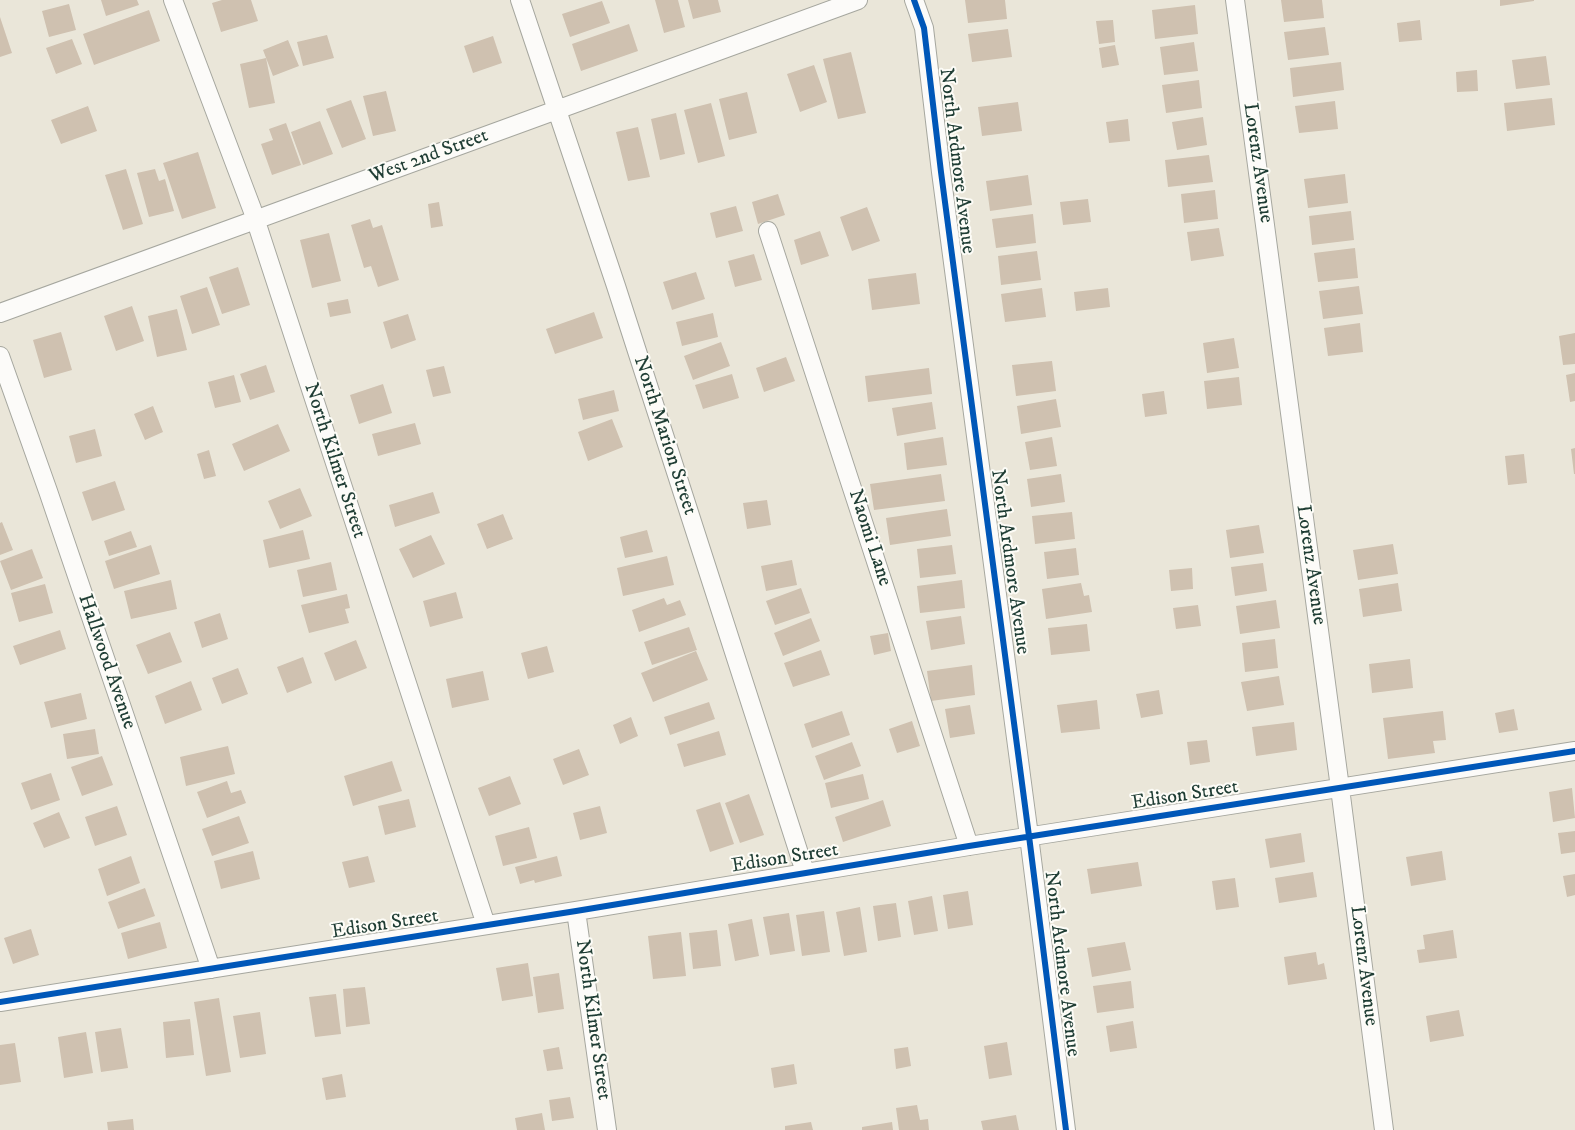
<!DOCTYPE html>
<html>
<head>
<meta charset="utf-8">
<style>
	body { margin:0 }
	canvas { display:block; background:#eae6d9 }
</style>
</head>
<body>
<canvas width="1575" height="1130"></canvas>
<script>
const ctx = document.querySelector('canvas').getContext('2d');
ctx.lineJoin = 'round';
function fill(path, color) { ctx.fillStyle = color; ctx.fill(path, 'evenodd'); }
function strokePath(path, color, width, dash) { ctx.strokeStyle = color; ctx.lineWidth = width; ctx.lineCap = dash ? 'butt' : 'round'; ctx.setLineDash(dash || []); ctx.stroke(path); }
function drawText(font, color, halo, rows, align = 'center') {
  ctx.font = font + ' "IM FELL DW Pica",serif'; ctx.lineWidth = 4; ctx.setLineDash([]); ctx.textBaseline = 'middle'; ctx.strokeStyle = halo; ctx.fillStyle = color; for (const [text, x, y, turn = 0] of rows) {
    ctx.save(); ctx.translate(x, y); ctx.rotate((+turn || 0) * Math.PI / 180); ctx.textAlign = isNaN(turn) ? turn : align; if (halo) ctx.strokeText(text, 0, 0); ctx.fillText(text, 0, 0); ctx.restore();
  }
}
const building = new Path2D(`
	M101 0H137L139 5 106 16Z
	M222 0H251L258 21 221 32 212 3Z
	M655 0H678L685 27 664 33Z
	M688 0H718L721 12 693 19Z
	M965 0H1005L1007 19 968 23Z
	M1281 0H1322L1324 18 1284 22Z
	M1500 0H1534V1L1500 6Z
	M602 1 610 23 570 37 562 14Z
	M69 4 76 30 49 37 42 11Z
	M1195 5 1198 34 1155 39 1152 10Z
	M149 10 160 41 94 65 83 34Z
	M0 17 12 53 0 57Z
	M1113 20 1115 42 1099 44 1096 21Z
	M1420 20 1422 40 1399 42 1397 23Z
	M629 24 638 51 581 71 572 44Z
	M1325 27 1329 55 1288 60 1284 32Z
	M1008 29 1012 57 972 62 968 34Z
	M327 35 334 58 303 66 297 42Z
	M493 36 502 63 473 73 464 46Z
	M72 39 82 64 56 74 46 48Z
	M288 40 299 66 273 76 263 50Z
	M1194 42 1198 71 1164 75 1160 47Z
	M1115 45 1119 65 1102 68 1099 48Z
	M851 52 866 113 838 119 823 59Z
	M1546 56 1550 85 1516 89 1512 60Z
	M266 58 275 103 249 108 240 64Z
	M1341 62 1344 90 1293 97 1290 68Z
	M814 65 827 102 800 112 787 74Z
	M1477 70 1478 91 1457 92 1456 72Z
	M1199 80 1202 108 1166 113 1162 85Z
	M386 91 396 131 373 136 363 96Z
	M747 92 757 133 729 140 719 99Z
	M1552 98 1555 125 1507 131 1504 103Z
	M351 100 366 139 342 148 326 109Z
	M1335 101 1338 129 1299 133 1295 106Z
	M1018 102 1022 131 982 136 978 107Z
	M711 103 725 156 698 163 684 110Z
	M88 106 97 131 61 144 51 120Z
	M676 113 685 154 660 160 651 119Z
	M1203 117 1207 145 1177 150 1172 122Z
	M1128 119 1130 141 1109 143 1106 122Z
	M320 121 333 154 303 165 291 132Z
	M286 123 301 165 272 175 261 144 273 140 269 129Z
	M638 127 650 177 628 181 616 132Z
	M198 152 216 208 182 219 163 163Z
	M1209 155 1213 182 1168 187 1165 160Z
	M126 169 143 224 123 230 105 175Z
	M155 169 159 181 165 179 174 211 149 217 137 173Z
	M1345 174 1348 203 1308 208 1304 179Z
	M1028 175 1032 205 990 211 986 181Z
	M1215 190 1218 219 1184 223 1181 194Z
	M778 194 785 215 758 224 752 202Z
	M1088 199 1091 222 1063 225 1060 202Z
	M439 202 443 226 431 228 428 204Z
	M736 206 743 231 716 238 710 213Z
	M867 207 880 241 852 251 840 217Z
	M1351 211 1354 240 1312 245 1309 216Z
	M1033 214 1036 243 996 248 992 219Z
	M370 219 373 228 382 225 399 280 378 287 371 266 364 268 351 225Z
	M1219 228 1224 256 1191 261 1187 232Z
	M820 231 829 256 801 265 794 240Z
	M329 233 341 281 312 288 300 240Z
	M1355 248 1358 278 1318 282 1314 253Z
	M1037 251 1041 280 1001 285 998 256Z
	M754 254 762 280 735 287 728 261Z
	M238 267 250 305 222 314 209 277Z
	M696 272 705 299 672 310 663 282Z
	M916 273 920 304 872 310 868 279Z
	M1359 286 1363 314 1323 319 1319 291Z
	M207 287 220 325 192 334 180 296Z
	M1042 288 1046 317 1005 322 1001 294Z
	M1108 288 1110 307 1076 311 1074 292Z
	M348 299 351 313 330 317 327 303Z
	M132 306 144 341 116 351 104 316Z
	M177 309 187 350 157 357 148 316Z
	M594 312 603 338 555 354 546 329Z
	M713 313 718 337 682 346 676 322Z
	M408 314 416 340 391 349 383 322Z
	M1360 323 1363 352 1328 356 1324 328Z
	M61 332 72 370 44 378 33 340Z
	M1575 333V364L1563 365 1559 336Z
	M1234 338 1239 368 1207 373 1203 343Z
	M721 342 730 366 693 380 684 356Z
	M786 357 795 381 764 392 756 368Z
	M1052 361 1056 391 1016 396 1012 365Z
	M266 365 275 392 250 400 240 374Z
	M444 366 451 393 433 397 426 370Z
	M929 368 932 394 868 402 865 376Z
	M1575 373V401L1570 402 1566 375Z
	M732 374 739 398 703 409 695 385Z
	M234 375 241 402 215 408 208 382Z
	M1239 377 1242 405 1207 409 1204 381Z
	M383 384 392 413 359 424 350 395Z
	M614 390 619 411 583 420 578 399Z
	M1164 391 1167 414 1145 417 1142 394Z
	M1056 399 1061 427 1021 434 1017 406Z
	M932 402 936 429 897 436 892 408Z
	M153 406 163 432 145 440 134 414Z
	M612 419 623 447 588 461 578 432Z
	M415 423 421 444 378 456 372 434Z
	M278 424 290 451 244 471 232 444Z
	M95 429 102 456 76 463 69 436Z
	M943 437 947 465 907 470 904 443Z
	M1052 437 1057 466 1030 470 1025 442Z
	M1575 448V474H1574L1571 449Z
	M209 450 216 476 204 479 197 454Z
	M1524 454 1527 483 1508 485 1505 456Z
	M941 474 945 501 874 510 870 484Z
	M1061 474 1065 502 1031 507 1027 479Z
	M115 481 125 510 92 521 82 492Z
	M300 488 312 516 280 529 268 501Z
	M433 492 440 513 395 527 389 505Z
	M767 500 771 525 747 529 743 503Z
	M947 509 951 536 890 545 886 518Z
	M1072 512 1075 539 1035 544 1032 516Z
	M503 514 513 539 487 549 477 524Z
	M2 522 13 550 0 555V523Z
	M1259 525 1264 553 1230 558 1226 530Z
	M303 530 310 559 269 568 263 540Z
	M647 530 653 552 625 558 620 537Z
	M131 531 137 547 109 556 104 541Z
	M431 535 445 564 413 578 399 549Z
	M1393 544 1398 574 1358 580 1353 550Z
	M151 545 160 574 114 589 105 561Z
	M952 545 956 574 920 578 917 549Z
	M1076 548 1079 575 1047 579 1044 552Z
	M32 549 43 578 11 590 0 561Z
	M667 556 674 585 623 596 617 568Z
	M792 560 797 585 766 591 761 566Z
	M331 562 337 590 303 597 297 570Z
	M1263 563 1267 591 1235 596 1231 567Z
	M1192 568 1193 589 1171 591 1169 570Z
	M171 580 177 609 131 619 124 591Z
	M962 580 965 608 920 613 917 586Z
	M1081 583 1084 596 1089 595 1092 612 1046 619 1042 589Z
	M1398 583 1402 611 1363 617 1359 589Z
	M45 584 53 613 19 622 11 593Z
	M801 588 810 613 775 625 766 601Z
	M456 592 463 618 430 627 423 601Z
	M347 594 350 608 345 609 349 623 309 633 301 605Z
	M664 598 667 605 680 600 686 615 639 632 632 610Z
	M1276 600 1280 628 1240 634 1236 606Z
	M1198 605 1201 626 1176 629 1173 608Z
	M220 613 228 639 202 648 194 622Z
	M961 616 965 644 931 650 926 621Z
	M811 618 820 641 783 656 774 633Z
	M1087 624 1090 651 1051 655 1048 628Z
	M689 627 697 650 652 665 644 642Z
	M60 630 66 649 20 665 13 646Z
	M170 632 182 662 148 674 136 645Z
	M888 633 891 651 874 655 870 636Z
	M1275 639 1278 668 1245 672 1242 643Z
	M356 640 367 668 335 681 324 653Z
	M547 646 554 672 528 679 521 653Z
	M821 650 830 675 793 687 784 663Z
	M696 651 708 680 653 702 641 673Z
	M303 657 312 683 287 693 277 667Z
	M1410 659 1413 688 1372 693 1369 664Z
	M972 665 975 695 931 701 927 671Z
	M238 668 248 694 222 704 212 678Z
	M483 671 489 700 452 708 446 679Z
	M1279 676 1284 705 1247 711 1241 682Z
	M191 681 202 710 165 724 155 696Z
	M1159 690 1163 714 1141 718 1136 694Z
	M81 693 87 719 51 728 44 702Z
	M1097 700 1100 729 1061 733 1057 705Z
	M709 702 715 719 670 735 664 717Z
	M970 705 975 734 950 738 945 709Z
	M1514 709 1518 730 1499 733 1495 713Z
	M842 711 850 735 812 748 804 724Z
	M1443 711 1446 740 1433 741 1435 753 1388 759 1383 718Z
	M631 717 638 736 620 744 613 725Z
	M912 721 920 746 897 753 889 729Z
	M1294 722 1297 750 1256 756 1252 727Z
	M95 729 99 754 67 759 63 734Z
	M719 731 726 755 684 767 677 744Z
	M1207 740 1210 762 1190 765 1187 742Z
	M852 742 861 766 824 780 815 756Z
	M228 746 235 774 186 786 180 757Z
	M579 749 589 775 563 785 553 759Z
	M102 756 113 785 82 796 71 767Z
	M392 761 402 791 353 806 344 776Z
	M51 773 60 800 31 810 21 783Z
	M863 774 869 799 831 808 825 783Z
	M510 776 521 804 489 816 478 788Z
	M227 781 231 793 241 790 246 803 207 818 197 792Z
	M1572 788 1575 818 1553 822 1549 792Z
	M749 794 764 835 740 843 725 803Z
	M409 799 416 827 385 835 378 806Z
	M883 800 891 826 843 842 835 817Z
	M720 802 734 844 710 852 696 810Z
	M117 806 127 835 95 846 85 817Z
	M600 806 607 833 580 840 573 813Z
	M59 812 70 838 44 848 33 823Z
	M239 816 249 843 212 856 202 829Z
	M529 827 537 858 503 866 495 836Z
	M1575 831V852L1561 854 1558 833Z
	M1301 833 1305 862 1270 868 1265 839Z
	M253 851 260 879 221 889 214 861Z
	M1442 851 1446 880 1411 886 1406 857Z
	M131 856 140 883 107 896 98 869Z
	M368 856 375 882 349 888 342 862Z
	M557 856 562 876 535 883 534 880 520 884 515 867Z
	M1138 862 1142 886 1091 894 1087 869Z
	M1313 872 1317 897 1279 903 1275 878Z
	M1575 874V895L1567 897 1563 876Z
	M1235 878 1239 907 1216 910 1212 881Z
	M145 888 155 916 118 929 108 902Z
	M968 891 973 925 948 929 943 895Z
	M932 896 938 931 914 935 908 901Z
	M896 903 901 937 878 941 873 906Z
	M860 907 867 952 844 956 836 912Z
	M824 911 830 952 802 956 796 915Z
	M789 913 795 951 770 955 763 917Z
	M752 919 759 956 735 961 728 924Z
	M160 922 167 948 128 959 121 933Z
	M31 929 39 955 13 964 4 938Z
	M717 930 721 966 693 969 689 933Z
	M1453 930 1457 958 1419 963 1417 950 1425 949 1423 935Z
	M681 932 686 976 653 979 648 936Z
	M1125 942 1131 970 1092 977 1087 948Z
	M1316 952 1318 965 1324 963 1327 979 1288 985 1284 957Z
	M528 963 533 996 502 1001 496 968Z
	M559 973 564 1009 538 1013 533 977Z
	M1131 981 1134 1008 1097 1013 1093 986Z
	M365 987 370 1024 346 1027 343 989Z
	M336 994 341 1034 315 1037 309 997Z
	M219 998 231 1072 206 1076 194 1002Z
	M1459 1010 1464 1036 1430 1042 1426 1016Z
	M260 1012 266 1054 240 1058 233 1016Z
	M190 1019 194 1055 166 1058 163 1022Z
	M1133 1021 1137 1048 1110 1052 1106 1026Z
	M121 1028 128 1068 101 1072 95 1032Z
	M86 1032 93 1073 64 1078 58 1037Z
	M1007 1042 1012 1075 989 1079 984 1046Z
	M15 1043 21 1082 0 1085V1045Z
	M559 1047 563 1069 547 1071 543 1050Z
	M908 1047 911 1066 896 1069 894 1049Z
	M794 1064 797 1084 774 1088 771 1068Z
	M342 1074 346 1097 326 1100 322 1078Z
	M570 1097 574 1118 552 1121 549 1100Z
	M917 1105 920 1120 928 1119 929 1130H899L896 1108Z
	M542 1113 545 1130H517L515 1118Z
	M1016 1115 1019 1130H983L981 1121Z
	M133 1119 134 1130H108L107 1122Z
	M811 1122 813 1130H785V1126Z
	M892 1122 893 1130H862V1127Z`);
const street = new Path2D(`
	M173 0 252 209 486 925
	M520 0 616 286 805 872
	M914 0 924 28 941 172 1029 836 1066 1130
	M1235 0 1340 788 1384 1130
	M768 231 969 846
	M0 313 858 0
	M0 356 48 491 211 969
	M576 911 607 1130
	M0 1002 576 911 969 846 1575 751`);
const cycleway = new Path2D(`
	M914 0 924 28 941 172 1029 836 1066 1130
	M0 1002 576 911 969 846 1575 751`);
const streetNames = [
	["West 2nd Street",429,157,-20],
	["North Ardmore Avenue",956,161,83],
	["Lorenz Avenue",1257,163,82],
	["North Marion Street",664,436,72],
	["North Kilmer Street",334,461,72],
	["Naomi Lane",869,538,72],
	["North Ardmore Avenue",1009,562,82],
	["Lorenz Avenue",1310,565,82],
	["Hallwood Avenue",106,662,71],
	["Edison Street",1185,796,-9],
	["Edison Street",785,859,-9],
	["Edison Street",385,925,-9],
	["North Ardmore Avenue",1061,964,83],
	["Lorenz Avenue",1363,966,83],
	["North Kilmer Street",592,1020,82]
];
fill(building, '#cfc1b0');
strokePath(street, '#a6a79f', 20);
strokePath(street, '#fcfbf9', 18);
strokePath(cycleway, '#0057b8', 6);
drawText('20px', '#1f3d34', '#fdfcf7', streetNames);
</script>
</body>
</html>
